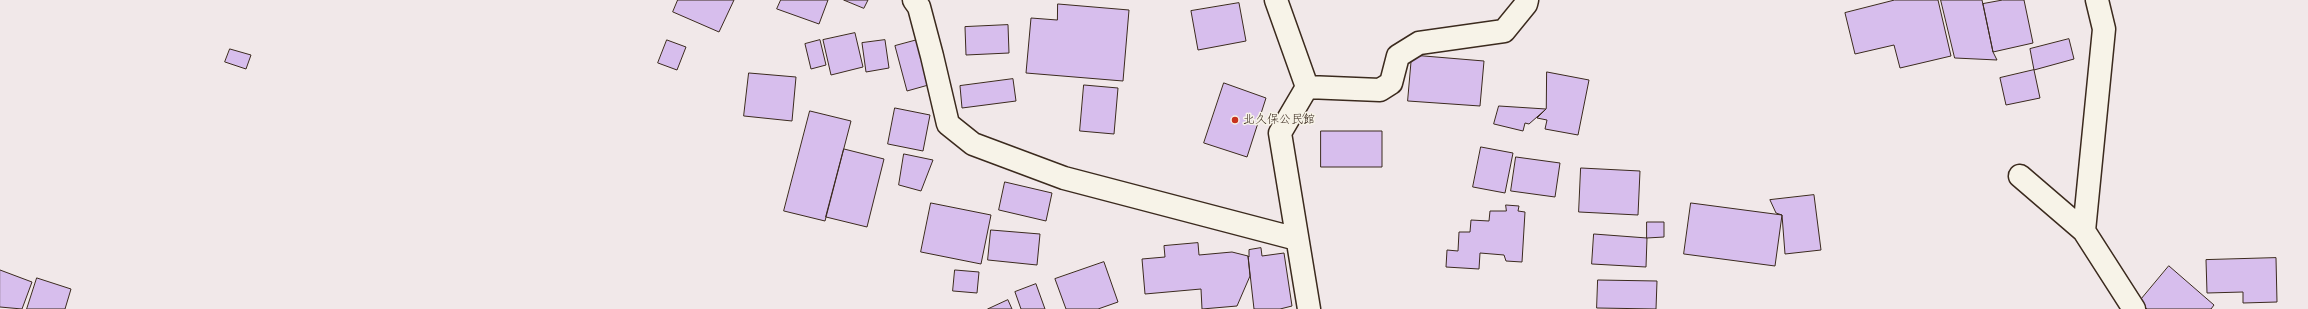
<!DOCTYPE html>
<html>
<head>
<meta charset="utf-8">
<style>
	body { margin:0 }
	canvas { display:block; background:#f1e8e9 }
</style>
</head>
<body>
<canvas width="2308" height="309"></canvas>
<script>
const ctx = document.querySelector('canvas').getContext('2d');
ctx.lineJoin = 'round';
function fill(path, color) { ctx.fillStyle = color; ctx.fill(path, 'evenodd'); }
function strokePath(path, color, width, dash) { ctx.strokeStyle = color; ctx.lineWidth = width; ctx.lineCap = dash ? 'butt' : 'round'; ctx.setLineDash(dash || []); ctx.stroke(path); }
function drawText(font, color, halo, rows, align = 'center') {
  ctx.font = font + ' Delius,"Klee One",sans-serif'; ctx.lineWidth = 3; ctx.setLineDash([]); ctx.textBaseline = 'middle'; ctx.strokeStyle = halo; ctx.fillStyle = color; for (const [text, x, y, turn = 0] of rows) {
    ctx.save(); ctx.translate(x, y); ctx.rotate((+turn || 0) * Math.PI / 180); ctx.textAlign = isNaN(turn) ? turn : align; if (halo) ctx.strokeText(text, 0, 0); ctx.fillText(text, 0, 0); ctx.restore();
  }
}
const building = new Path2D(`
	M678 0H734L719 32 673 12Z
	M781 0H828L819 24 777 9Z
	M844 0H868L864 8Z
	M1895 0H1938L1951 56 1900 68 1894 45 1855 54 1845 13Z
	M1941 0H1982L1993 52 1997 60 1955 58Z
	M2003 0H2024L2033 43 1993 52 1983 4Z
	M1239 3 1246 41 1198 50 1191 11Z
	M1058 4 1129 10 1123 81 1026 73 1031 18 1057 20Z
	M1008 25 1009 53 966 55 965 27Z
	M855 33 863 67 831 75 823 40Z
	M921 39 932 84 907 91 895 46Z
	M2069 39 2074 59 2034 70 2030 49Z
	M667 40 686 47 677 70 658 63Z
	M820 40 826 65 811 69 805 44Z
	M885 40 889 68 866 72 862 43Z
	M230 49 251 55 246 69 225 62Z
	M1412 55 1484 61 1480 106 1408 101Z
	M2034 70 2040 98 2006 105 2000 78Z
	M1547 72 1589 80 1578 135 1545 129 1547 120 1537 118 1546 109Z
	M749 73 796 77 792 121 744 116Z
	M1013 79 1016 101 962 108 960 86Z
	M1224 83 1266 98 1247 157 1204 143Z
	M1084 85 1118 88 1114 134 1080 131Z
	M1499 106 1546 109 1529 124 1525 123 1523 131 1494 124Z
	M895 108 930 115 923 151 888 144Z
	M810 111 851 121 825 221 784 211Z
	M1321 131H1382V167H1321Z
	M1481 147 1513 153 1505 193 1473 187Z
	M844 149 884 159 867 227 826 217Z
	M904 154 933 160 921 191 899 185Z
	M1516 157 1560 163 1555 197 1511 191Z
	M1581 168 1640 171 1638 215 1579 212Z
	M1005 182 1052 193 1046 221 999 210Z
	M1814 195 1821 250 1785 254 1782 215 1776 213 1770 200Z
	M931 203 991 215 981 264 921 252Z
	M1691 203 1782 215 1775 266 1684 254Z
	M1506 205 1519 206 1518 211 1525 212 1522 262 1506 261 1504 255 1480 253 1479 269 1446 267 1447 250 1458 251 1459 232H1470L1471 220 1489 221 1490 211H1506Z
	M1647 222H1664V237L1647 238Z
	M991 230 1040 234 1037 265 988 260Z
	M1594 234 1647 238 1646 267 1592 264Z
	M1198 243 1199 255 1232 252 1248 256 1250 276 1237 306 1202 309 1201 289 1145 294 1142 259 1165 257 1164 246Z
	M1261 248 1262 256 1284 253 1292 306 1280 309H1254L1248 256 1249 257V250Z
	M2276 258 2277 302 2243 303V292L2207 293 2206 260Z
	M1104 262 1118 302 1098 309H1066L1055 279Z
	M2169 266 2214 305 2211 309H2147L2139 302Z
	M0 270 32 282 22 309 0 307Z
	M955 270 979 272 977 293 953 291Z
	M37 278 71 289 65 309H27Z
	M1598 280 1657 281 1656 309 1597 308Z
	M1036 284 1045 309H1021L1015 292Z
	M1008 300 1012 309H988Z`);
const minor = new Path2D(`
	M914 0 919 7 932 56 948 124 973 144 1064 178 1297 239
	M1276 0 1307 87
	M2097 0 2104 29 2084 231 2134 309
	M1307 87 1380 90 1391 83 1398 56 1419 43 1504 31 1526 4 1527 0
	M1307 87 1280 133 1309 309
	M2020 176 2084 231`);
const markers = [
	[1235,120,4,"#c8321e"]
];
const poiNames = [
	["北久保公民館",1243,120]
];
fill(building, '#d7beed');
strokePath(building, '#3b2a1e', 1);
strokePath(minor, '#3b2a1e', 25);
strokePath(minor, '#f7f3e8', 22);
for (const [x, y, r, color] of markers) { const dot = new Path2D(); dot.arc(x, y, r, 0, 2 * Math.PI); ctx.fillStyle = color; ctx.fill(dot); strokePath(dot, '#f7f3e8', 1.5); }
drawText('12px', '#3b2a1e', '#f7f3e8', poiNames, 'left');
</script>
</body>
</html>
